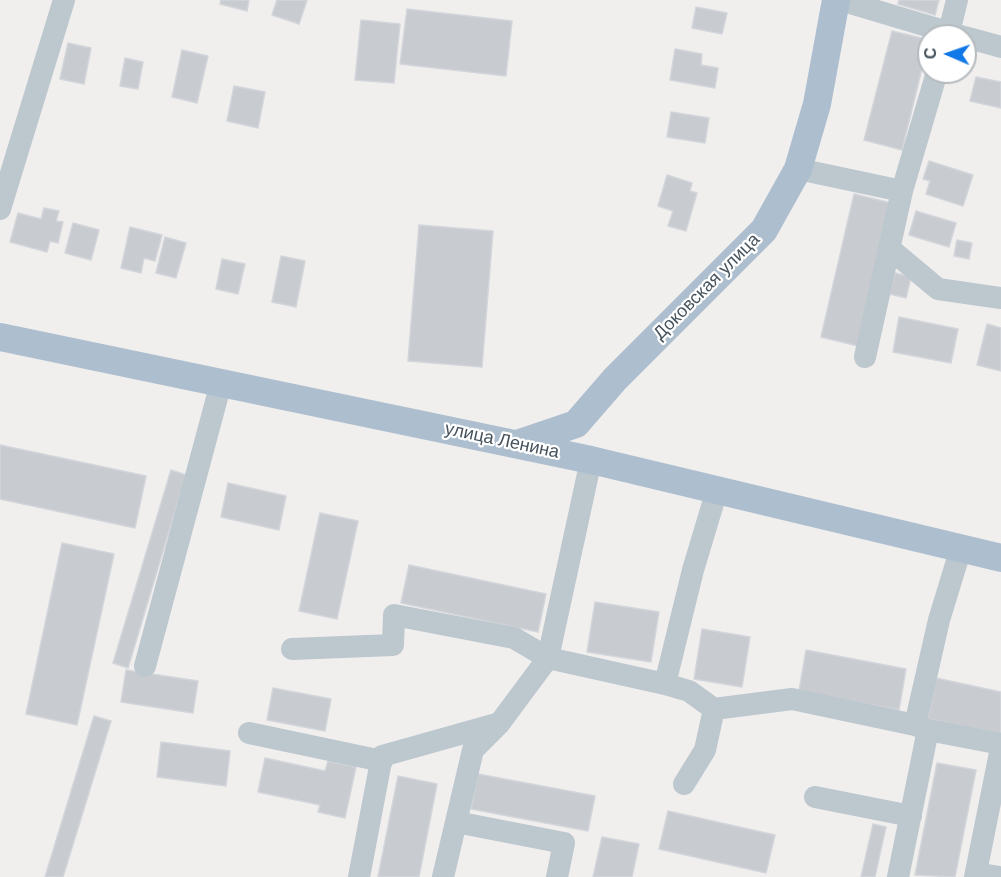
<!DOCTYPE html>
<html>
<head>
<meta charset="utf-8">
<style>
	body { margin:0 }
	#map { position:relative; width:1001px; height:877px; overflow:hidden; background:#f1eeee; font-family:Arial,sans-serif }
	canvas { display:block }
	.north { position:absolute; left:917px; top:24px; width:60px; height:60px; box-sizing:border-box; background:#fff; border:2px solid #b5babe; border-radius:50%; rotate:272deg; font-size:16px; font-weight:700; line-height:24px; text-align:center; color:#46535d }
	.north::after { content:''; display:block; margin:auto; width:21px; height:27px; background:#1178e8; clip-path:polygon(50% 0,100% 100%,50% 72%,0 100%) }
</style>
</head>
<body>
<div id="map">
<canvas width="1001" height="877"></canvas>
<div class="north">С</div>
</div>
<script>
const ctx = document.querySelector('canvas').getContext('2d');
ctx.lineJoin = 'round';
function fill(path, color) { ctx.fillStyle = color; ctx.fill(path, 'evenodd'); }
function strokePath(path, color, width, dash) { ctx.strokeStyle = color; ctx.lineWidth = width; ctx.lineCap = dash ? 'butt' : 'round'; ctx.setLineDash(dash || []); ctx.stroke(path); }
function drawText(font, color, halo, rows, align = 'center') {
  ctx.font = font + ' Arial,sans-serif'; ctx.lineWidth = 4.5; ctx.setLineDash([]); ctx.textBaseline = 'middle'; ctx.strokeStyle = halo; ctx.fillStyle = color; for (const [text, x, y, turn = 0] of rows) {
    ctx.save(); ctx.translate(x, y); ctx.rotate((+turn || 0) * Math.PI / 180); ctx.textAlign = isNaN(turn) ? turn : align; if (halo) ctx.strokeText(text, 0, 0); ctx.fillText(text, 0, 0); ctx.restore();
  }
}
const building = new Path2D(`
	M221 0H249L247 11 220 4Z
	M277 0H307L299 24 272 15Z
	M899 0H939L935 15 898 4Z
	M696 7 727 13 722 34 692 28Z
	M407 9 512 21 506 76 400 64Z
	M361 20 400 24 394 83 355 80Z
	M892 31 929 40 902 150 864 140Z
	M68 43 91 48 84 84 60 79Z
	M675 49 702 54 701 65 718 68 715 88 670 80Z
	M182 50 208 56 197 103 172 97Z
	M125 58 143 62 138 89 120 86Z
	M976 77 1001 82V108L970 101Z
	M234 86 265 92 258 128 227 121Z
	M671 112 709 118 705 143 667 137Z
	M929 161 973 175 963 206 926 194 930 181 923 179Z
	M667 175 692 183 690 191 697 193 686 231 668 226 673 211 658 206Z
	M854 194 891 203 858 346 821 337Z
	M44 208 59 211 56 221 63 222 58 243 50 241 47 252 10 242 18 213 41 219Z
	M916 211 956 223 949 247 909 235Z
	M73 223 99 230 91 260 65 253Z
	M419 225 493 231 482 367 408 361Z
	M130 227 162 235 155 261 144 258 141 273 121 268Z
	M165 237 186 243 176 278 156 273Z
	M957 240 972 243 969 259 954 256Z
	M281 256 305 261 296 307 272 302Z
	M222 259 245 264 238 294 216 289Z
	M895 273 911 277 906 298 890 294Z
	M899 317 958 329 951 363 893 352Z
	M987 324 1001 328V371L977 365Z
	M0 445 146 476 135 528 0 499Z
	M171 470 186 475 128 668 113 663Z
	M228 483 286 496 279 530 221 517Z
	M320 513 358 521 337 619 299 611Z
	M62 543 114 554 77 725 26 714Z
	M409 565 546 594 538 632 401 603Z
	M595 602 659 612 651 662 587 652Z
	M702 629 750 637 742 687 694 679Z
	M806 650 906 669 899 710 799 691Z
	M126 670 198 681 193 713 121 702Z
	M936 678 1001 692V734L928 719Z
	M273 688 331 699 325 731 267 720Z
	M94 716 111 721 63 877H45Z
	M161 742 230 751 226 786 157 777Z
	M265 758 325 771 328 761 356 767 345 818 318 812 320 805 258 792Z
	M937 763 976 770 955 877 915 875Z
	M478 774 595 796 588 831 471 809Z
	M398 776 437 784 419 877H378Z
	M668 811 775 835 766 873 659 849Z
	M873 824 886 827 875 877H861Z
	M602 837 639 844 632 877H593Z`);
const minor = new Path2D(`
	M840 0 961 36
	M948 36 957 0
	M965 37 1001 47
	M798 169 902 191 937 72
	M0 209 64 0
	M889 248 938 289 1001 298
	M865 357 902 191
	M292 649 393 645 394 615 514 638 548 658 665 684
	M145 666 221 383
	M714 709 792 699 915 725
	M928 730 1001 744
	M249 733 382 761
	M684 784 705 750 714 709 689 691 665 684 693 570 717 490
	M815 797 911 816
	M456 822 564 843 557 877
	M976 873 999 877
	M359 877 382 756 496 724
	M443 877 473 750 499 724 548 658 591 460
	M898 877 928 730 915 725 939 620 961 548
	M975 877 1001 748`);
const major = new Path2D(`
	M0 337 591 460 1001 558
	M517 444 576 424 615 379 764 230 798 169 817 104 836 0`);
const streetNames = [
	["Доковская улица",707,287,-45],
	["улица Ленина",502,441,12]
];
fill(building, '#c8ccd1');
strokePath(building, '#d2d5da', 1.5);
strokePath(minor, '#bcc7ce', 22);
strokePath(major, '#adbfcf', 28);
drawText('18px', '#46535d', '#fff', streetNames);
</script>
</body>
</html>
